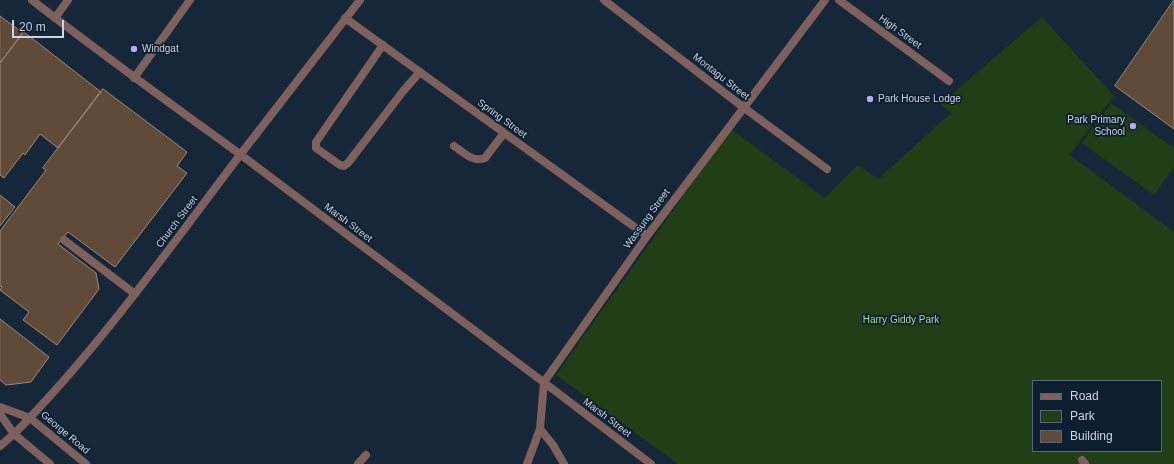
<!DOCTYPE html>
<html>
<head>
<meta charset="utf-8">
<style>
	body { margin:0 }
	#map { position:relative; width:1174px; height:464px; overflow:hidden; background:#152739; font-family:Arial,sans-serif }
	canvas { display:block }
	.legend { position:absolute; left:1032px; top:380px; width:130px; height:72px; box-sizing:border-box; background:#0c1e2f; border:1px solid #586776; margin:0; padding:5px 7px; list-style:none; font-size:12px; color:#cad5e1 }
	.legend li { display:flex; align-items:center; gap:8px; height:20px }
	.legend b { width:20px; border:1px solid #586776 }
	.scale { position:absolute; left:12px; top:20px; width:52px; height:18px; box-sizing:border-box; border:2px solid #cad5e1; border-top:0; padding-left:5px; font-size:12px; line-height:14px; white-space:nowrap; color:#cad5e1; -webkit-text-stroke:3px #0c1e2f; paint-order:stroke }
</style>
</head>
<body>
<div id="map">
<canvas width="1174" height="464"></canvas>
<ul class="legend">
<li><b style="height:5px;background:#7e605d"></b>Road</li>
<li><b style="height:11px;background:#213e17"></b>Park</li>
<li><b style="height:11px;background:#604a38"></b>Building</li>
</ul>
<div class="scale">20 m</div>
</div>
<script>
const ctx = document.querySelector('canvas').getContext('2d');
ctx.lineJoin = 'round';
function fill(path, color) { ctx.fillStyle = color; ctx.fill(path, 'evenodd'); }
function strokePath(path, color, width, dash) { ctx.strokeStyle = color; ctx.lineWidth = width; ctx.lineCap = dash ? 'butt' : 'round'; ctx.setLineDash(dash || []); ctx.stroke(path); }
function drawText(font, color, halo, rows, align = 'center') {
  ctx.font = font + ' Arial,sans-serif'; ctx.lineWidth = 3.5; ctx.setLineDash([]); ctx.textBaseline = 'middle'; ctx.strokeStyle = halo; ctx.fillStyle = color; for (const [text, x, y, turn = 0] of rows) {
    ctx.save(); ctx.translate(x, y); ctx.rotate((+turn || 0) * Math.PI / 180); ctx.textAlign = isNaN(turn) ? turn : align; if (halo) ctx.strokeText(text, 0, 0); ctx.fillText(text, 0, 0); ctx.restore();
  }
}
const green = new Path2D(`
	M1042 17 1114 96 1070 155 1174 232V464H678L556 375 731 129 825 198 858 165 878 179 951 113 940 104ZM1033 381H1161V451H1033Z
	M1111 103 1174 148V167L1154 195 1082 143Z`);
const building = new Path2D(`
	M1174 0V129L1115 86Z
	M0 16 23 33 0 63Z
	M24 32 101 92 58 148 40 134 25 155 23 153 4 178 0 175V63Z
	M103 89 187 152 177 166 187 173 115 267 68 232 58 244 96 273 99 289 57 345 23 320 29 312 0 290 2 287 0 286V231L46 170 43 168Z
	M0 195 15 207 0 226Z
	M0 319 49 357 31 382 6 385 0 380Z`);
const service = new Path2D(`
	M383 45 316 142V148L340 165 344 166 348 163 404 90 420 72
	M454 146C463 152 473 163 485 158L504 133
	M64 240 135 294
	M1082 460 1085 464
	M358 464 366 455
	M527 464 540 429`);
const minor = new Path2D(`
	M604 0 743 107 827 169
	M839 0 949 81
	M55 18 68 0
	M345 18 647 236
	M134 78 190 0
	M240 155 360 0
	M0 446 14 434
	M564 464 553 445 540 429 544 382 647 236 825 0`);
const tertiary = new Path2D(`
	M32 0C100 53 171 104 241 155 378 257 515 360 651 464
	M0 407 30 418 86 464
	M0 414 14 434 50 464
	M14 434C98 349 168 250 240 155`);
const markers = [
	[134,49,4,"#b6abf8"],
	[870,99,4,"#b6abf8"],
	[1133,126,4,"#b6abf8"]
];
const streetNames = [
	["High Street",900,32,36],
	["Montagu Street",721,77,38],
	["Spring Street",502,119,36],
	["Wassung Street",647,219,-54],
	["Church Street",177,222,-53],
	["Marsh Street",348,223,37],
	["Marsh Street",607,418,37],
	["George Road",65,433,40]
];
const poiNames = [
	["Windgat",142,49],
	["Park House Lodge",878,99],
	["Park Primary",1125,120,"right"],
	["School",1125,132,"right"]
];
const parkNames = [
	["Harry Giddy Park",901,320]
];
fill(green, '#213e17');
fill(building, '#604a38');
strokePath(building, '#a28975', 1);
strokePath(service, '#7e605d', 8);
strokePath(minor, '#7e605d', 8);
strokePath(tertiary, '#7e605d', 8);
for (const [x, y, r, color] of markers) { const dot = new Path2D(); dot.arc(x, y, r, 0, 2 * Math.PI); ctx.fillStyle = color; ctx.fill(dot); strokePath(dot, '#0c1e2f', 1.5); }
drawText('10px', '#cad5e1', '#0c1e2f', streetNames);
drawText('10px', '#cad5e1', '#0c1e2f', poiNames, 'left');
drawText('10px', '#a5de93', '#0c1e2f', parkNames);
</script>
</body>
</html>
